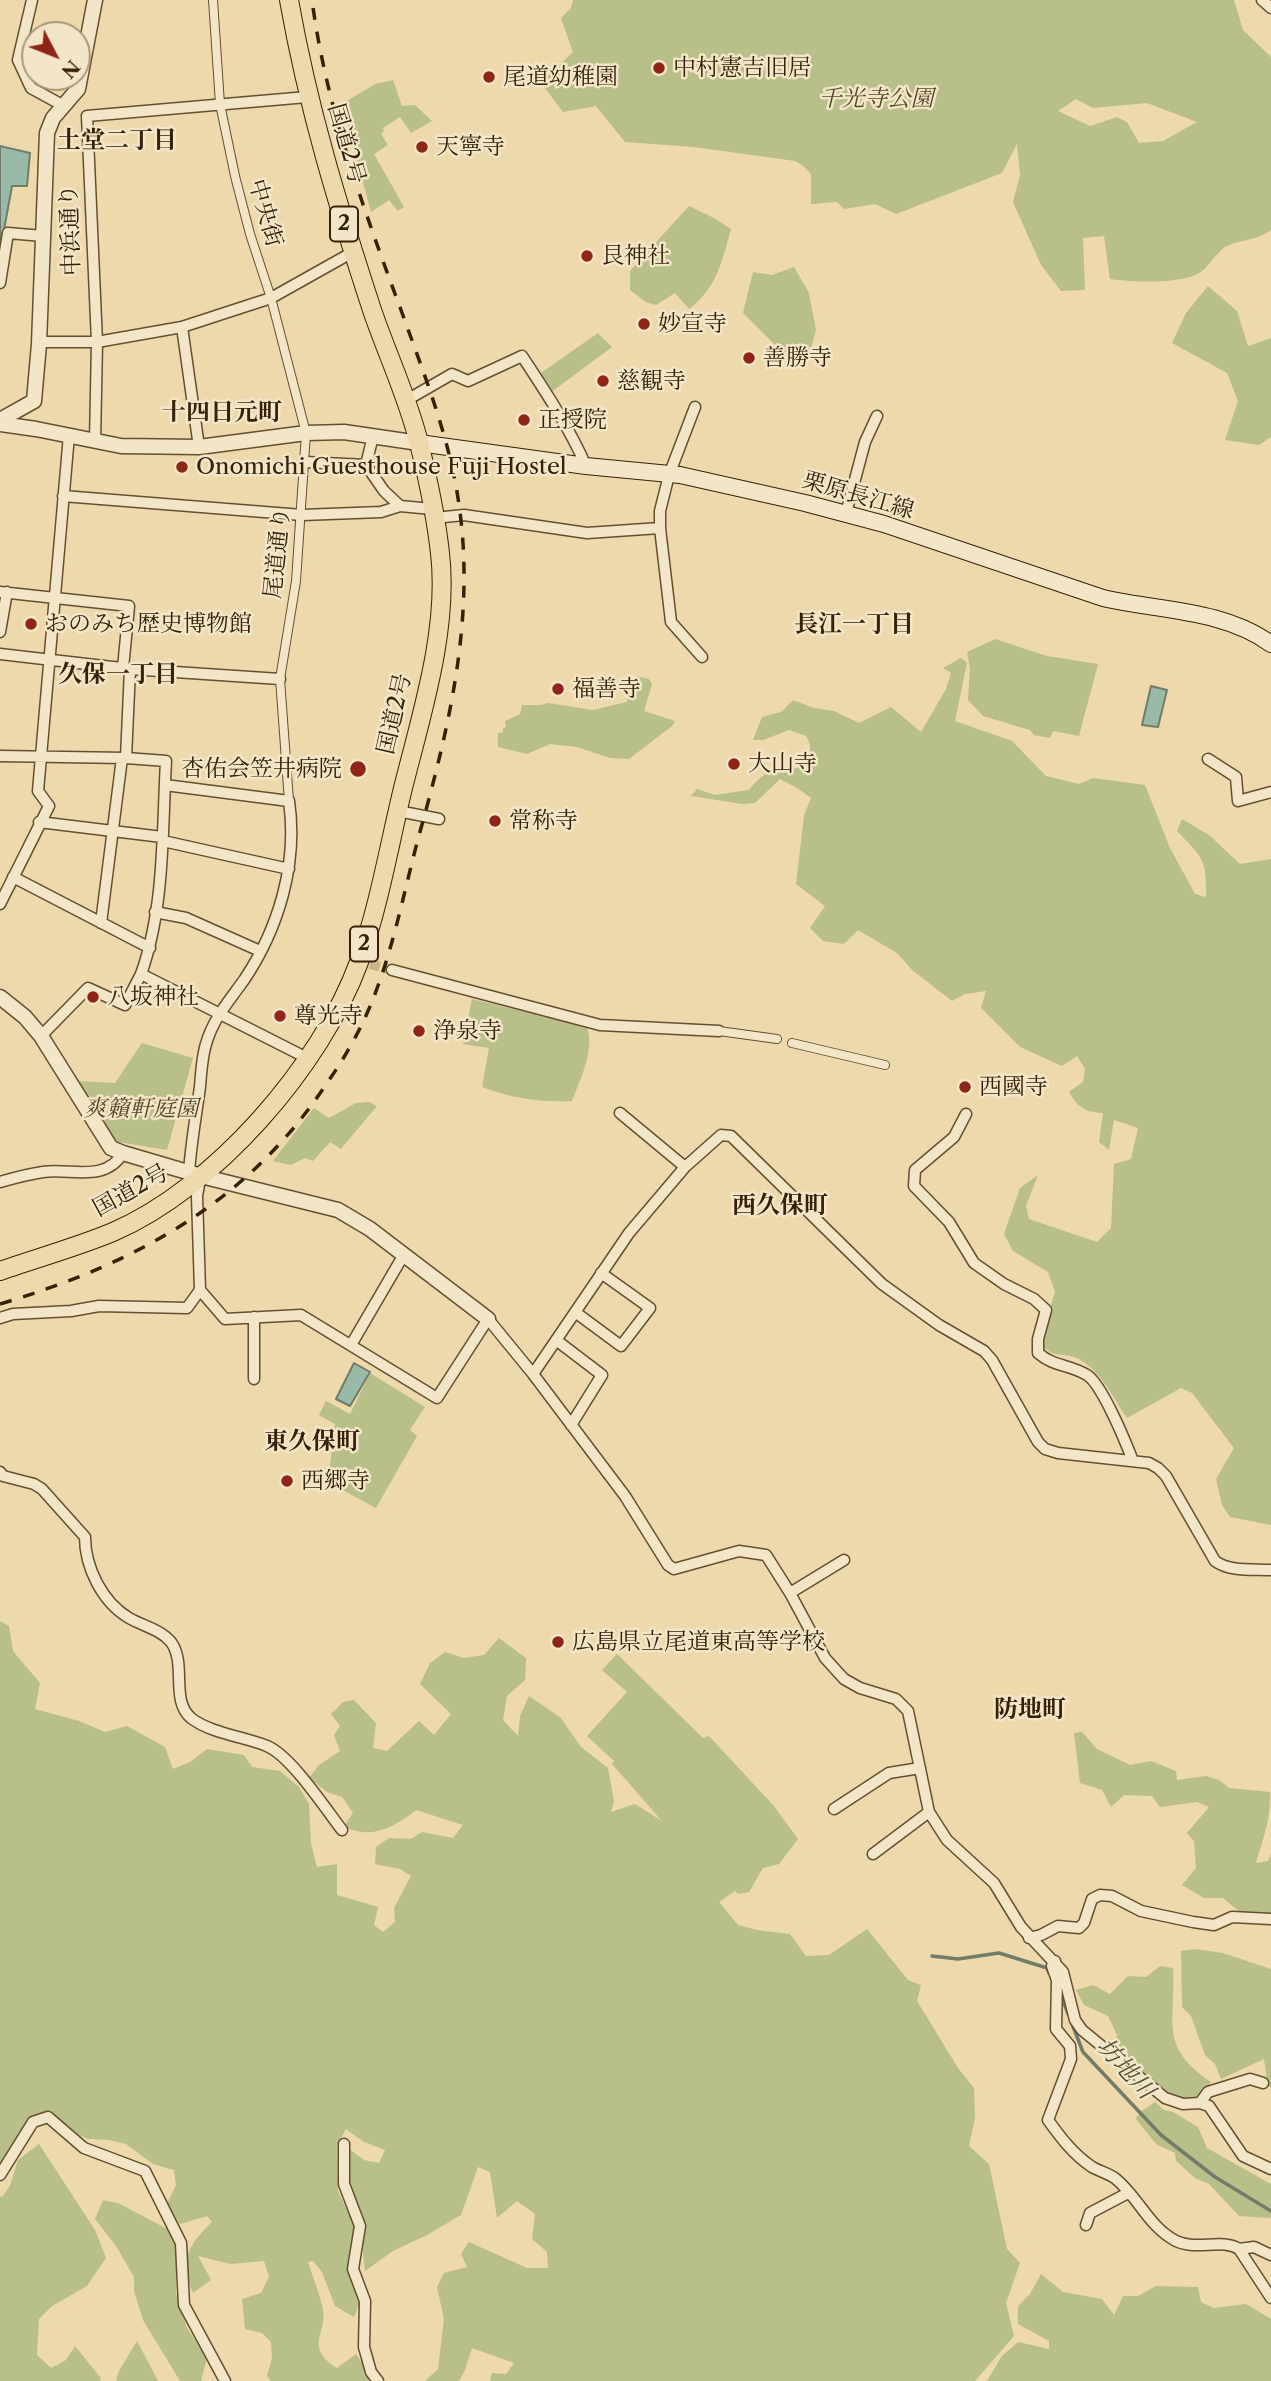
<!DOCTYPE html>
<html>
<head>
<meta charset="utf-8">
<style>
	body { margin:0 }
	#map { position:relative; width:1271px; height:2381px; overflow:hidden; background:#edd9ab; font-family:"Libre Caslon Text",serif }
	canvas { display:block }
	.north { position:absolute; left:21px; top:21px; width:70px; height:70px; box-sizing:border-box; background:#f3e6c8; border:2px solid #a7977b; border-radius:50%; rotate:132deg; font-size:19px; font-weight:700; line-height:28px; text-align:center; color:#362107 }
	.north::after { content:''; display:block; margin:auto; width:24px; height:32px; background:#8f2418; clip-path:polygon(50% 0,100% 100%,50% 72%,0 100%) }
</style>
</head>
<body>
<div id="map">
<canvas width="1271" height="2381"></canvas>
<div class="north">N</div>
</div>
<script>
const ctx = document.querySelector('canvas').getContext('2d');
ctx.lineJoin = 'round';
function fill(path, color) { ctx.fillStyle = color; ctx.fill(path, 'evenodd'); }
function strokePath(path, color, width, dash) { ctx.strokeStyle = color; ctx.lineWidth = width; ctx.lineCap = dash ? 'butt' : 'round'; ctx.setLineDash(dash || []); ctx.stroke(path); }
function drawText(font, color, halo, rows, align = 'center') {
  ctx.font = font + ' "Libre Caslon Text","Noto Serif JP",serif'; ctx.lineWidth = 5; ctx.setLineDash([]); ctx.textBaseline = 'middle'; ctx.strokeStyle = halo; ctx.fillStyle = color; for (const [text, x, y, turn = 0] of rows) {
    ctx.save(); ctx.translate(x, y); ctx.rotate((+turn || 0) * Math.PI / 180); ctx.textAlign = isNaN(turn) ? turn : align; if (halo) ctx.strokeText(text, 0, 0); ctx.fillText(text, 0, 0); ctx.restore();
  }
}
const green = new Path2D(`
	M573 0H1234L1243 30 1271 57V230C1257 241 1240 239 1225 247 1216 253 1210 265 1202 271 1185 285 1131 282 1110 279L1104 236 1083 238 1085 290 1061 291 1041 265 1013 202 1020 175 1017 144 1002 173 896 214 875 204 844 209 837 202 811 204V174L802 165 795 161 694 147 625 142 596 106 563 112 541 83 573 52 561 18 571 8ZM1076 99 1093 108 1147 103 1197 122 1163 141 1139 143 1127 122 1117 117 1090 126 1058 111Z
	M393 80 402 106 415 105 432 121 411 133 400 117 383 128 384 131 381 134 388 145 374 154 404 207 398 211 389 200 371 212 342 104 375 84Z
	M689 206 714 218 731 229C722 261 717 288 689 309L675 293 656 305 646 302 630 290V271Z
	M794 267 809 293 816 330 807 363 782 352 743 313 753 272 772 275Z
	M1208 286 1237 311 1248 346 1271 338V437L1259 445 1225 440 1238 401 1227 373 1172 343 1186 313Z
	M598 333 612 347 550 393 538 375Z
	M995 639 1047 656 1098 664 1079 736 1053 731 1050 738 1034 735 1030 730 983 716 968 700 970 669 967 652Z
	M961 658 967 663 955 721 1012 741 1046 776 1079 784 1093 778 1145 785 1170 848 1195 894 1206 897C1207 859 1202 857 1177 831L1182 819 1209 835 1240 864 1271 859V1525L1230 1517 1222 1505 1216 1479 1234 1448 1192 1393 1181 1388 1127 1418C1113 1398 1101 1371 1079 1359 1062 1351 1057 1360 1039 1344L1055 1292 1048 1272 1013 1251 1004 1234 1020 1188 1038 1175 1026 1206 1029 1219 1097 1242 1111 1228 1114 1164 1131 1159 1138 1128 1114 1120 1109 1150 1099 1142 1103 1113C1085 1112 1078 1108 1069 1092L1083 1082 1085 1069 1077 1056 1062 1066 1020 1047 981 1008 986 991 965 994 952 1001 912 970 897 953 858 930 844 944 823 941 810 928 825 906 796 884 804 815 811 798 799 789 780 779 755 803 742 804 691 796 697 789 715 795 749 790C767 768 772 771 798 768 808 757 815 750 806 736L789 730 763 740H753L762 717 781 712 793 700 814 708 834 711 859 723 891 707 921 732 946 689 951 673 943 668Z
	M635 676 649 679 652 684 644 711 675 721 672 726 629 759 610 758 577 747 550 744 527 754 498 747V733L503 732V728L506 727 505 721 520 714 522 705H541L548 703 593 710 627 702Z
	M472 999 587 1027C595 1050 580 1080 572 1101 538 1102 515 1099 482 1087L489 1048 463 1044Z
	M142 1043 193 1058 167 1150 112 1141 78 1081 115 1083Z
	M369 1102 377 1106 341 1149 330 1142 313 1161 305 1158 291 1165 273 1161 314 1108 329 1118 356 1103Z
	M370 1373 425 1407 410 1430 417 1436 376 1508 328 1482 335 1424 319 1415 326 1401 350 1414Z
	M0 1621 9 1626 13 1651 40 1683 35 1709 79 1721 105 1732 127 1726 165 1747 173 1769 190 1762 207 1749 244 1755 252 1767 280 1771 299 1787 309 1804 311 1843 317 1867 337 1864V1895L378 1907 374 1925 383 1932 395 1922 394 1908 411 1876 400 1869 375 1864 376 1847 389 1838 411 1839 422 1832 453 1838 463 1825 416 1810C395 1827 369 1841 344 1826L353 1813 342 1797 327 1792 309 1778 319 1765 340 1751 334 1735 340 1726 331 1714 343 1702 354 1700 376 1723 373 1748 387 1751 419 1721 434 1735 451 1714 420 1684 430 1663 445 1652 464 1658 484 1655 499 1638 526 1658 525 1680 507 1696 503 1720 518 1736 520 1716 529 1696 561 1718 581 1747 608 1768 614 1801 611 1812 635 1804 662 1821 612 1764 614 1761 587 1736 627 1692 602 1670 617 1654 703 1738 709 1736 773 1805 798 1839 779 1864 763 1868 749 1892 738 1894 735 1891 719 1902 738 1925 757 1930 790 1934 806 1956 829 1955 867 1929 908 1980 921 1985 917 2001 958 2068 974 2088 975 2118 969 2146 989 2164 1007 2249 1020 2263 1006 2303 1014 2336 975 2381H490L492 2373 506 2374 514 2363 472 2348 465 2370 459 2381H425L438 2369 444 2319 437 2287 444 2273 467 2267 461 2254 469 2242 527 2268H548L547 2252 532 2239 535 2214 517 2201 497 2218 490 2172 478 2167 461 2215 427 2235 393 2251 365 2271 362 2244 350 2188 348 2148 364 2160 379 2163 385 2150 364 2142 346 2129 337 2146 338 2191 355 2227 348 2270 361 2300 354 2317 335 2306 322 2272 313 2261 308 2262C313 2278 320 2294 323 2310 327 2334 304 2347 337 2368L356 2354 374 2381H271L267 2376 272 2358 271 2342 262 2333 245 2329 242 2299 261 2293 269 2277 264 2261 230 2264 198 2256 211 2280 193 2293C180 2258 187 2247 212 2222L207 2216 180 2224 167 2204 176 2185 174 2170 153 2164 126 2144 109 2140 88 2139 77 2134 49 2114 31 2120 0 2171Z
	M1082 1732 1097 1749 1130 1765 1151 1761 1176 1771 1177 1780 1206 1776 1219 1780 1229 1788 1270 1792C1271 1819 1263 1838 1256 1863L1268 1861 1271 1854V1915L1240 1912 1223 1898H1204L1182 1885 1196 1868 1194 1841 1187 1833 1209 1807 1197 1802 1160 1807 1152 1796 1124 1795 1111 1807 1102 1790 1080 1783 1074 1733Z
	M1195 1949 1223 1953 1271 1969V2087H1268L1264 2059 1221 2079 1215 2064 1205 2055 1191 2016 1182 2007 1181 1951Z
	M1160 1966 1173 1968C1176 2023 1158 2046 1211 2082L1199 2097 1186 2101 1167 2093 1114 2045 1117 2035 1108 2016 1084 2005 1076 1990 1093 1985 1110 1994 1128 1976 1146 1977Z
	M1155 2102 1164 2110 1173 2112 1198 2127 1207 2148 1271 2184V2218L1239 2216 1209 2184 1195 2178 1176 2161 1175 2153 1156 2144 1136 2119 1140 2112Z
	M39 2144 95 2230 106 2258 87 2286 52 2306 39 2319 37 2355 51 2368 66 2360 75 2346 100 2377 101 2381H0V2196L2 2197 10 2186 18 2160Z
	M103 2200 118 2203 169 2230 177 2242 176 2293 187 2328 207 2358 201 2381H180L143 2320 134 2291V2277L116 2246 95 2219Z
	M1041 2274 1063 2292 1102 2299 1114 2315 1123 2296H1138L1156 2286 1198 2287 1201 2302 1214 2308 1246 2304 1271 2319V2381H987L1002 2356 1018 2342 1049 2349V2341L1018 2324V2306L1030 2294Z
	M137 2341 158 2381H116L119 2371Z`);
const water = new Path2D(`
	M0 146 30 153 27 186H12L0 252Z
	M1151 686 1167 690 1158 727 1142 725Z
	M354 1363 370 1372 350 1406 336 1399Z`);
const stream = new Path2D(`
	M932 1956 958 1959 999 1953 1047 1968 1049 1973
	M1061 1995 1068 2014
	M1072 2024 1083 2052 1161 2135 1215 2177 1271 2211`);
const minorTunnel = new Path2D(`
	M370 964 392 970`);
const pedestrian = new Path2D(`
	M213 0 220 104 235 176 250 234 271 298 306 433 296 581 280 679 289 801
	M719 1031 777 1039
	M792 1043 885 1065`);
const minor = new Path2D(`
	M32 0 18 60 31 88 64 106
	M1262 0 1271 8
	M87 116 97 342 95 442
	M87 116 307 97
	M0 283 8 233 43 236
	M182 327 199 447
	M39 342H97L182 327 271 298 353 252
	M405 401 452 374 468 381 522 356C545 391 569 427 586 466
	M695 407 669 475 660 511V528L671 622 702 657
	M305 462 366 465 384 491 400 506
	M366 465 373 436
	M63 496 302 515 381 512 400 506 432 509
	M846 513 865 442 877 416
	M434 518 464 515 587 533 660 528
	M0 592 129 606 123 668
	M0 632 7 592
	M0 654 130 669 280 679
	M0 756 126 758 166 761C162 831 165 907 141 974L309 1059
	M126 758 130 669
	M1208 759 1236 777 1238 801 1271 792
	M165 785 289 801C298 863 279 928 244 980 229 1001 213 1019 206 1044 202 1057 201 1073 200 1087 196 1115 191 1144 189 1172
	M398 811 439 819
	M39 822 162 837
	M163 841 289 869
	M13 877 150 948
	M0 904 49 806 38 791 69 435
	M155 912 186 918 260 951
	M101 923 122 758
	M392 970 600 1025 719 1031
	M41 1036 88 988 125 1005 141 974
	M620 1113 685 1167
	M966 1114 954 1137 915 1170 914 1186 949 1222 974 1263 1004 1284 1034 1299 1046 1310 1038 1339V1353C1054 1367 1069 1364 1087 1375 1102 1384 1126 1443 1133 1461
	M0 1182C14 1178 29 1174 43 1172 72 1168 105 1183 123 1153
	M200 1290 225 1319 301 1315 437 1398 488 1319 533 1374 625 1496 668 1565 674 1569 739 1551 766 1555 790 1593 825 1658 844 1679 860 1688 896 1699 908 1711 929 1812 947 1840 994 1883 1021 1927 1063 1972 1075 2020 1082 2030 1165 2098 1183 2104 1200 2103 1209 2106 1243 2156 1271 2169
	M575 1312 621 1346 650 1308 601 1273
	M254 1317V1379
	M0 1318 13 1314 71 1311 99 1306 187 1308 200 1290 197 1196 200 1179
	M556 1340 602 1375 571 1425
	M351 1345 403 1256
	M533 1374 629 1233 685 1167 721 1135 731 1136 882 1284 939 1325 984 1351 992 1360 1038 1442 1045 1449 1058 1453 1149 1463 1158 1468 1166 1476 1215 1561C1230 1572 1252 1569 1271 1570
	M0 1472 3 1476 34 1484 42 1489 85 1537C85 1567 102 1602 129 1618 143 1626 160 1629 171 1642 187 1664 170 1700 191 1718 210 1733 245 1737 267 1746 291 1756 325 1808 342 1830
	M790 1593 844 1560
	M834 1809 889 1773 920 1768
	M873 1854 929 1812
	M1029 1938 1041 1935 1058 1926 1079 1928 1084 1923 1092 1899 1100 1895 1112 1896 1141 1911 1193 1922 1214 1925 1232 1917 1271 1919
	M1055 1961 1052 1966 1057 1980 1056 2029 1070 2046 1071 2059 1048 2120C1061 2138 1073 2154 1092 2167 1099 2171 1110 2174 1116 2179 1138 2197 1149 2227 1176 2241 1197 2251 1222 2238 1239 2249L1271 2298
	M1200 2103 1208 2092 1250 2079 1263 2083
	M344 2144V2184L360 2226 353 2269 365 2301 364 2347 371 2372 378 2381
	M0 2175 33 2122 48 2117 84 2148 145 2171 181 2243 184 2305 225 2381
	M1086 2225 1090 2213 1128 2193
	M1239 2249 1254 2247 1271 2255`);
const tertiary = new Path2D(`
	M0 420 34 401 39 344 47 133 53 118 78 89 95 0
	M0 424 36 429 121 446 199 447 306 433 344 432 419 443
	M0 997 25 1017 41 1036 111 1148 123 1153 201 1176 338 1210 370 1229 488 1319`);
const secondary = new Path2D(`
	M419 443 586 466 680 475 805 503 884 524 1103 598C1158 611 1223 609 1271 644`);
const trunk = new Path2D(`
	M0 1271C37 1258 77 1247 113 1232 215 1188 321 1066 359 962 379 906 389 846 403 788 421 716 449 629 440 553 436 517 428 479 419 443 408 398 387 354 372 310 338 206 308 108 289 0`);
const rail = new Path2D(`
	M0 1304C134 1264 246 1204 325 1086 344 1059 361 1030 373 999 396 941 406 880 423 821 455 704 479 592 453 471 441 416 420 363 401 310 364 210 326 107 312 0`);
const markers = [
	[659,68,7,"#8f2418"],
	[489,77,7,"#8f2418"],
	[422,147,7,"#8f2418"],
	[587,256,7,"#8f2418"],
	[644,324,7,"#8f2418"],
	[749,358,7,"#8f2418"],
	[603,381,7,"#8f2418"],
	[524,420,7,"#8f2418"],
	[182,467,7,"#8f2418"],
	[31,624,7,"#8f2418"],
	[558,689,7,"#8f2418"],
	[734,764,7,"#8f2418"],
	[358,769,9,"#8f2418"],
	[495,821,7,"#8f2418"],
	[93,997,7,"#8f2418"],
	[280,1016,7,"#8f2418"],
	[419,1031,7,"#8f2418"],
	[965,1087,7,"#8f2418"],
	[287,1481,7,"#8f2418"],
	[558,1642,7,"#8f2418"]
];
const shields = [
	[344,224,28],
	[364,944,28]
];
const shieldNames = [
	["2",344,224],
	["2",364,944]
];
const poiNames = [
	["中村憲吉旧居",673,68],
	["尾道幼稚園",503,77],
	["天寧寺",436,147],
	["艮神社",601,256],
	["妙宣寺",658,324],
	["善勝寺",763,358],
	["慈観寺",617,381],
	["正授院",538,420],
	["Onomichi Guesthouse Fuji Hostel",196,467],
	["おのみち歴史博物館",45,624],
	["福善寺",572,689],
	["大山寺",748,764],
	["杏佑会笠井病院",342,769,"right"],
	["常称寺",509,821],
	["八坂神社",107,997],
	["尊光寺",294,1016],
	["浄泉寺",433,1031],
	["西國寺",979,1087],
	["西郷寺",301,1481],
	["広島県立尾道東高等学校",572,1642]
];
const parkNames = [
	["千光寺公園",876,99],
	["爽籟軒庭園",141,1109]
];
const streetNames = [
	["国道2号",346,144,74],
	["中央街",265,213,74],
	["中浜通り",71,230,-92],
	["栗原長江線",858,496,16],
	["尾道通り",278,553,-84],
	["国道2号",395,714,-77],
	["国道2号",131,1191,-29]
];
const neighbourhoodNames = [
	["土堂二丁目",117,141],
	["十四日元町",222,413],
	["長江一丁目",854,625],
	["久保一丁目",118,675],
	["西久保町",780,1206],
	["東久保町",312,1442],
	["防地町",1030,1710]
];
const waterNames = [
	["坊地川",1125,2069,48]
];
fill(green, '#b8bf89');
fill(water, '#99baa8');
strokePath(water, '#717d68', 2);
strokePath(stream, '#717d68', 3.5);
strokePath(minorTunnel, '#c8b48a', 10, [10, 5]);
strokePath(pedestrian, '#644f30', 10);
strokePath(minor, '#644f30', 13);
strokePath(tertiary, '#644f30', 17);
strokePath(secondary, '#362107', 18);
strokePath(trunk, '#362107', 20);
strokePath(pedestrian, '#f3e6c8', 8);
strokePath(minor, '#f3e6c8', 10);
strokePath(tertiary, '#f3e6c8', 14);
strokePath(secondary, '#f3e6c8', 16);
strokePath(trunk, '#edd9ab', 18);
strokePath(rail, '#362107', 3.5, [12, 12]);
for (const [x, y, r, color] of markers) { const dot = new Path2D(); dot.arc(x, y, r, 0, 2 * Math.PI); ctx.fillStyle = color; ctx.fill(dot); strokePath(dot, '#f3e6c8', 2.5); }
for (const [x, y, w] of shields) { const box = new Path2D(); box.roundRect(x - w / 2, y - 17.5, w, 35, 5); ctx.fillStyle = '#f3e6c8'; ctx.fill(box); strokePath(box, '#362107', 2); }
drawText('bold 21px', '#362107', null, shieldNames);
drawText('23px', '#362107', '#f3e6c8', poiNames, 'left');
drawText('italic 23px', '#564828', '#f3e6c8', parkNames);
drawText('23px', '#362107', '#f3e6c8', streetNames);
drawText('bold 24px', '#362107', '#f3e6c8', neighbourhoodNames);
drawText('italic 24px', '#544f37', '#f3e6c8', waterNames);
</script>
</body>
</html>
